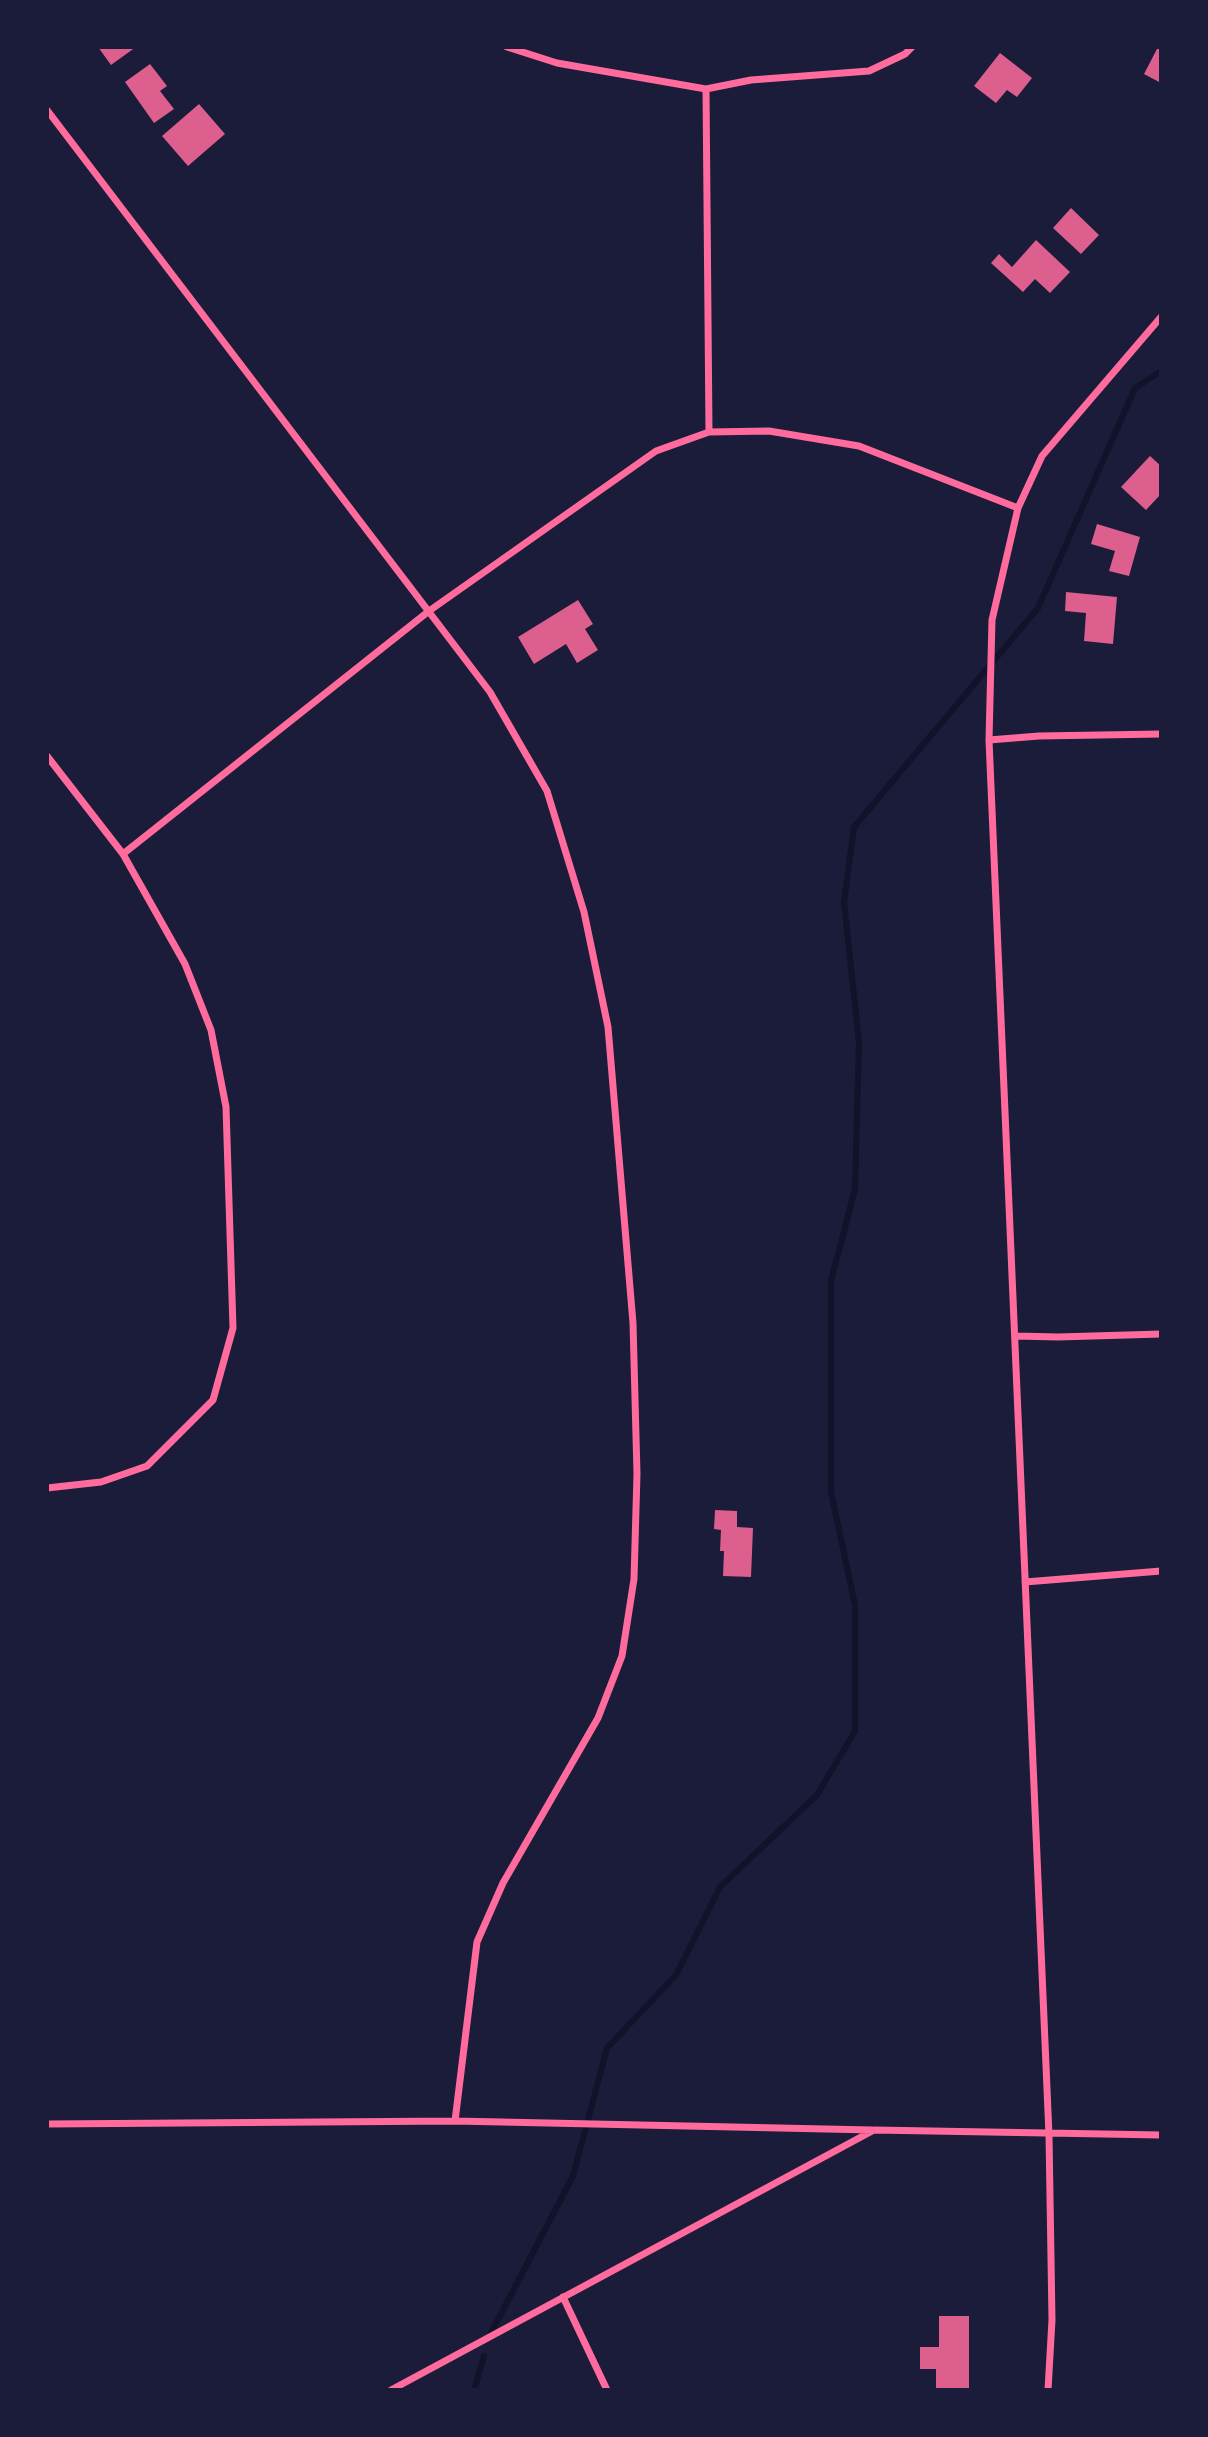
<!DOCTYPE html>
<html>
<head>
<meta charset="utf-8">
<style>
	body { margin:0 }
	#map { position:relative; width:1208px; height:2437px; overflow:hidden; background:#1b1b3a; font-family:Lato,sans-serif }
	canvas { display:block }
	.frame { position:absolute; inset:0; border:49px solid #1b1b3a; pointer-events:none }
</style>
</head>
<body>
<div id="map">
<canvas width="1208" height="2437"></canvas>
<div class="frame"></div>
</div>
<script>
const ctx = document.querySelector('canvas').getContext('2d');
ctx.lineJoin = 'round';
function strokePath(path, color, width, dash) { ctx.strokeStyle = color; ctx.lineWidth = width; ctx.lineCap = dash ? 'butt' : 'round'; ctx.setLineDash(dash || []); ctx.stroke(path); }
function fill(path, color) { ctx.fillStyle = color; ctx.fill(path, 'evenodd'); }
const stream = new Path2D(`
	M491 2333 573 2176 607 2048 676 1975 720 1887 817 1795 855 1731V1605L831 1492V1281L855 1189 859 1042 844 902 854 827 1038 608 1135 388 1161 371
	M474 2390 484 2356`);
const building = new Path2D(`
	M98 47H136L111 65Z
	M1158 47H1161V83L1144 74Z
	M1000 53 1032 78 1017 97 1007 90 996 103 974 86Z
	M150 64 167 86 160 91 174 109 154 123 125 82Z
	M199 104 225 134 188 166 162 136Z
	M1071 208 1099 235 1081 254 1053 228Z
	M1036 240 1070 272 1050 293 1035 279 1023 292 991 263 999 254 1012 267Z
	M1150 456 1161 466V494L1146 510 1121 487Z
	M1097 524 1140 537 1129 576 1109 571 1115 551 1091 544Z
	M1066 592 1117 597 1113 644 1084 641 1086 613 1065 611Z
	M578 600 593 624 585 629 598 650 577 663 566 644 534 664 518 637Z
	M715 1510 737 1511V1527L753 1528 751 1577 723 1576 724 1551H720L721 1530 714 1529Z
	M939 2316H969V2389H936V2369H920V2347H939Z`);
const minor = new Path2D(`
	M507 47 557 63 706 89 751 80 869 71 905 54 912 47
	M706 89 709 432
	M47 110 490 692 547 791 584 912 608 1027 633 1323 637 1474 634 1579 622 1656 598 1718 503 1883 477 1942 455 2121
	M989 740 1039 736 1161 734
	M47 756 123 854 185 964 211 1030 226 1107 233 1328 213 1400 147 1466 101 1482 47 1488
	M123 854 429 611 656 451 709 432 769 431 859 446 1018 508
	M1016 1336 1058 1337 1161 1334
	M1025 1582 1161 1571
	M47 2124 455 2121 872 2130
	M563 2297 607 2390
	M391 2390 874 2130 1161 2135
	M1048 2390 1052 2320 1049 2135 989 740 992 620 1018 508 1042 456 1161 317`);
strokePath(stream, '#12122b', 6);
fill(building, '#dd5f8e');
strokePath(minor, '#ff6b9d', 7);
</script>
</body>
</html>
